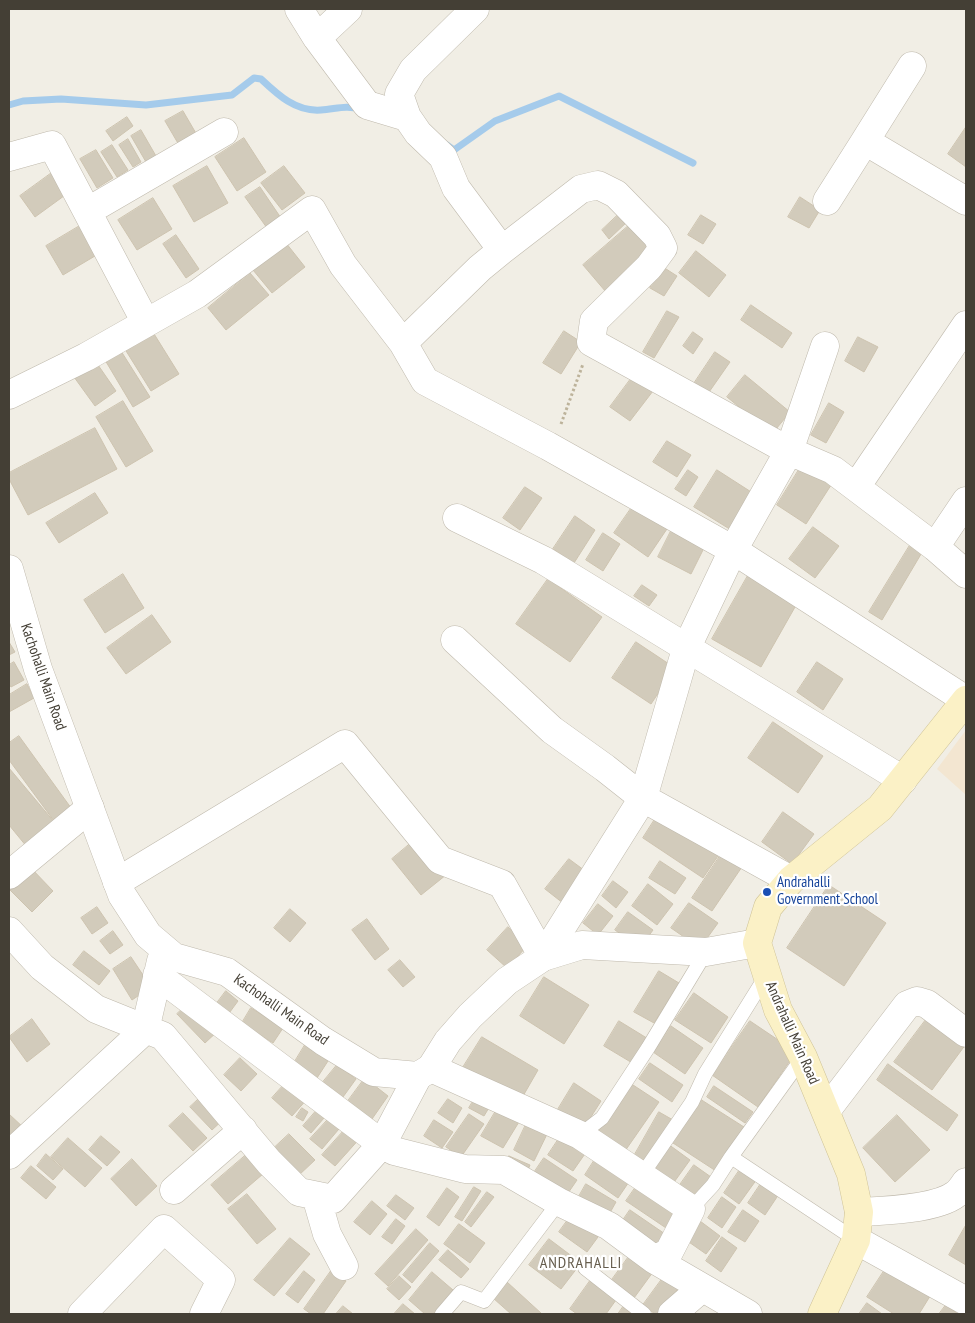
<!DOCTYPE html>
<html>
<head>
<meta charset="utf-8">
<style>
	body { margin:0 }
	#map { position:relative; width:975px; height:1323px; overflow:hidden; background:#f1eee5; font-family:"PT Sans Narrow",sans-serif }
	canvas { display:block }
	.frame { position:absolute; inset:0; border:10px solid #443f35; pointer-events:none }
</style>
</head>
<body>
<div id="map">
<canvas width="975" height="1323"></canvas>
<div class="frame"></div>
</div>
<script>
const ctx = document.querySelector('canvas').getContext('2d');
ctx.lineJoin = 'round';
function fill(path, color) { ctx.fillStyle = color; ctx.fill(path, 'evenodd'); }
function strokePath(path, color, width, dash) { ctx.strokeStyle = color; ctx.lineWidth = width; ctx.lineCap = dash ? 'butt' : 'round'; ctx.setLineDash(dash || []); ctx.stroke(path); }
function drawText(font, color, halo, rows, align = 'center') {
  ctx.font = font + ' "PT Sans Narrow",sans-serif'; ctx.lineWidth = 4.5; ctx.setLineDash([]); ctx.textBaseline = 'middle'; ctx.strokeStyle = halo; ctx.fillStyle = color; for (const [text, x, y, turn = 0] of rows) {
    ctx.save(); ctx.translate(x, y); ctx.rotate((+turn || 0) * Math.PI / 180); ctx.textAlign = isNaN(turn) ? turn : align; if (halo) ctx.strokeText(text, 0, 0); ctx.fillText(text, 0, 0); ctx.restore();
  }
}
const commercial = new Path2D(`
	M966 730V795L937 769Z`);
const stream = new Path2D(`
	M9 105 23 101 61 99 146 105 232 95 254 78 261 79C278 95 296 112 321 110 336 109 346 105 360 109
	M447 145 454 150 495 121 559 96 693 163`);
const building = new Path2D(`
	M183 111 197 135 179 145 165 121Z
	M127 117 133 126 113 141 106 131Z
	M966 127V167L948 154Z
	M141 130 156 156 146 162 131 136Z
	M244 138 266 172 237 191 215 157Z
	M128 139 141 162 133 167 119 145Z
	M112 145 128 170 117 177 101 152Z
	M96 150 113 178 97 188 80 159Z
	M207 166 228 203 194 222 173 186Z
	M284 166 305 193 282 210 261 183Z
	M53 172 68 193 35 217 20 196Z
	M260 187 281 218 267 228 245 197Z
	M800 197 820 210 809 228 788 217Z
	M153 198 172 229 137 250 118 220Z
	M620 213 628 221 609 239 602 230Z
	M701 215 716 224 703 244 688 235Z
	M633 222 656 248 606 292 583 265Z
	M83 224 100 253 63 275 46 246Z
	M176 235 199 269 186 278 163 244Z
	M286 243 305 267 272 293 253 270Z
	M696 251 726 275 709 297 679 273Z
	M663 267 677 276 664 296 650 288Z
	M250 273 269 295 226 330 208 308Z
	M751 305 792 333 782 348 741 320Z
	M667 311 679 317 654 358 643 352Z
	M151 329 179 374 151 391 123 346Z
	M564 331 581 342 561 374 543 363Z
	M693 332 703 339 693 354 683 346Z
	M858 337 878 347 864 372 845 361Z
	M121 351 150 397 133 407 105 360Z
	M715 352 730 362 707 395 693 385Z
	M96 362 116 391 95 406 74 377Z
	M745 375 790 412 772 434 727 397Z
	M633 376 653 391 630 421 610 407Z
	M123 401 153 451 126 467 96 417Z
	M829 403 844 412 826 443 811 435Z
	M95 428 117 469 28 515 9 479V473Z
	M667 441 691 455 677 477 653 462Z
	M805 460 835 479 806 524 777 505Z
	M688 470 698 477 686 496 675 489Z
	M717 470 759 497 736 533 694 507Z
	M525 487 542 498 520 530 503 518Z
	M95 493 108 513 59 543 46 523Z
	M637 500 671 523 648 557 614 533Z
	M575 516 595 530 574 563 553 549Z
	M673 527 706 544 691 574 658 557Z
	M813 527 839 546 815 578 789 559Z
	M603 533 620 544 603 571 586 560Z
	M915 537 927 544 882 620 869 612Z
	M750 572 799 600 761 667 712 639Z
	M123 574 144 608 105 633 84 600Z
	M548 579 602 617 570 662 516 624Z
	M642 585 657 595 649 606 634 596Z
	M152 615 171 642 126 674 107 648Z
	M9 642 15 652 9 655Z
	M636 642 675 668 651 704 612 678Z
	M14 662 24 680 11 687 9 684V665Z
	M817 662 843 679 823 710 797 692Z
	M27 684 34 698 9 712V695Z
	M773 722 823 756 798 793 748 758Z
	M19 736 74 812 57 825 9 760V743Z
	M9 768 55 823 27 847 9 825Z
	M783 812 814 834 792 864 762 842Z
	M657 816 718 856 703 878 643 838Z
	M417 838 446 875 421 895 392 859Z
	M726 847 746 861 712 911 692 898Z
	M569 859 592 876 568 907 545 889Z
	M660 861 686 878 675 894 649 878Z
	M30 867 53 891 32 912 9 889Z
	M613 881 628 892 616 908 602 896Z
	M648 884 673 904 657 925 632 906Z
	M829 885 886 923 844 986 787 948Z
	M689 903 718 923 700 948 671 928Z
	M598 904 613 916 598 935 583 923Z
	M97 907 108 923 92 934 81 918Z
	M290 909 306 923 290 942 274 928Z
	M628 912 653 930 640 948 615 930Z
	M367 919 389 949 375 960 352 930Z
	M508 927 528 945 507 968 487 950Z
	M113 931 123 945 110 954 100 941Z
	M84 951 110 971 99 985 73 965Z
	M131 957 151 987 132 1000 113 969Z
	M400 960 415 977 403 987 388 970Z
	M659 971 679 983 654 1023 634 1012Z
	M544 977 589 1005 564 1044 520 1016Z
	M226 991 238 1001 227 1016 214 1007Z
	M694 993 728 1017 711 1043 675 1020Z
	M191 1001 219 1030 205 1043 177 1014Z
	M251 1008 283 1028 273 1043 242 1023Z
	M931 1013 966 1044 932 1090 894 1062Z
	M32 1019 50 1044 27 1062 9 1037Z
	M619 1021 650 1040 634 1064 604 1046Z
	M750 1021 796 1052 758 1107 712 1075Z
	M671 1026 703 1048 685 1074 653 1052Z
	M482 1037 538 1070 519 1103 462 1069Z
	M305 1045 328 1061 317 1078 294 1063Z
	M240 1058 257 1074 241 1091 224 1075Z
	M650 1063 683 1085 672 1102 639 1079Z
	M888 1064 958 1115 947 1131 877 1080Z
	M337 1065 356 1079 343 1097 323 1082Z
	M365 1078 388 1096 372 1119 348 1101Z
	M289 1079 309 1097 292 1116 272 1098Z
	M574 1083 601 1101 584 1128 557 1111Z
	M630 1083 659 1102 625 1151 596 1132Z
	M714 1086 753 1112 745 1123 707 1097Z
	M478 1093 493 1101 484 1116 469 1108Z
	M203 1095 225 1118 212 1130 190 1107Z
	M448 1099 462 1108 453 1123 438 1113Z
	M700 1099 744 1127 716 1171 673 1143Z
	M323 1103 331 1110 311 1133 303 1126Z
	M500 1104 522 1117 503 1148 481 1136Z
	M302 1108 308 1112 303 1121 296 1117Z
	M659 1112 673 1120 648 1164 634 1156Z
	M183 1113 207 1138 193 1151 169 1126Z
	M9 1114 25 1129 9 1145Z
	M333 1114 344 1123 322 1149 310 1139Z
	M469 1114 484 1124 461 1157 446 1147Z
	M897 1115 930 1150 895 1182 863 1148Z
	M529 1118 550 1128 534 1161 514 1150Z
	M434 1120 453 1132 442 1148 424 1136Z
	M349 1125 362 1136 335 1166 322 1155Z
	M564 1131 589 1148 573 1171 548 1155Z
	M289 1134 315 1160 298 1176 273 1149Z
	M101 1136 120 1152 107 1166 89 1150Z
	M68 1138 102 1168 85 1187 51 1157Z
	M668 1144 690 1160 672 1185 650 1170Z
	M253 1149 270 1168 228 1204 211 1185Z
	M599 1153 633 1176 618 1198 585 1175Z
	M46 1154 63 1169 53 1180 37 1166Z
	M509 1156 530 1165 526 1175 505 1166Z
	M544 1158 577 1180 564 1199 531 1177Z
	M132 1159 157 1186 136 1206 111 1179Z
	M694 1165 711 1177 694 1201 677 1189Z
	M31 1166 56 1187 46 1199 21 1178Z
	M741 1168 757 1179 739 1204 724 1193Z
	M640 1181 685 1212 672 1232 626 1201Z
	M762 1182 779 1194 765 1215 748 1203Z
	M586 1184 616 1202 607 1218 577 1200Z
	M474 1187 481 1191 462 1221 455 1217Z
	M447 1188 459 1197 439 1226 427 1217Z
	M487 1192 494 1197 471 1227 465 1222Z
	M247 1194 276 1229 257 1244 228 1209Z
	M396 1195 414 1208 405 1220 387 1206Z
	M722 1197 736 1207 722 1228 708 1218Z
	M372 1201 387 1214 370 1235 354 1222Z
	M630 1210 668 1236 657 1252 619 1226Z
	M743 1210 759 1221 745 1242 728 1232Z
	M570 1217 598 1237 587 1252 559 1232Z
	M396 1219 405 1226 392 1244 382 1237Z
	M700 1221 720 1236 706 1254 686 1240Z
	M459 1224 485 1243 470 1263 444 1244Z
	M966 1225V1265L949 1255Z
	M416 1229 428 1240 388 1286 375 1274Z
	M722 1237 737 1248 721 1272 706 1261Z
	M290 1238 310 1254 274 1296 254 1280Z
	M549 1239 581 1263 561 1289 529 1265Z
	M430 1243 439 1251 412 1283 403 1275Z
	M448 1250 469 1269 461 1278 439 1260Z
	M630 1255 653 1272 634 1298 611 1281Z
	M888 1265 932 1293 919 1314H894L867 1297Z
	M304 1271 315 1280 298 1303 286 1294Z
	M331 1271 346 1281 323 1314H311L304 1309Z
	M432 1272 453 1290 434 1314H425L409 1300Z
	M665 1275 680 1286 659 1314H655L643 1305Z
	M399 1276 411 1287 399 1300 387 1289Z
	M590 1281 616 1300 606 1314H577L570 1309Z
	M507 1282 542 1314H511L493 1298Z
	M867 1303 882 1314H859Z
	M403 1304 415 1314H394Z
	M946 1305 958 1314H939Z
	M343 1306 353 1314H336Z
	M623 1307 632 1314H618Z`);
const path = new Path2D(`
	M561 424 583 364`);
const service = new Path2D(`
	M580 1135 602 1118 648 1048 706 952
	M731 1157 856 1240
	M636 1169 644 1172 692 1102 705 1074 766 976
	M691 1209 713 1185 731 1157 803 1057
	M585 1268 644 1314
	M442 1314 461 1292 484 1301 559 1202`);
const minor = new Path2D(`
	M299 9 317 38 367 105 407 117
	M317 38 348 9
	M865 141 912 66
	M9 157 52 145 146 323
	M827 201 865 141 966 201
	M88 211 224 132
	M502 250 581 189 598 185 616 194 657 236 663 248 649 267 594 321 591 342 789 451 833 470 935 547 966 574
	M403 343 480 268 502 250 456 188 443 157 418 133 407 117 399 94 413 70 475 9
	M9 395 86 357 197 294 312 210 343 265 403 343 425 381 548 446 733 550 966 700
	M856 487 966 325
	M457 518 543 560 903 780
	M935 547 966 501
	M455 640 552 730 605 768 643 798 791 880
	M9 875 90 808
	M117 882 345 744 440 860 502 884 543 957 643 798 686 649 733 550 789 451 825 346
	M9 931 42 967 96 1009 163 1036 269 1162 299 1192 333 1199 382 1144 418 1076
	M157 975 382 1144 394 1151 465 1169 504 1170 559 1202 609 1226 655 1260 669 1252 691 1209 580 1135 431 1068
	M826 1111 907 1005 917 1001 927 1004 966 1033
	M9 1155 145 1030 161 961
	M174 1190 243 1130
	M316 1196 327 1234 344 1266
	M859 1212C883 1211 937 1209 956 1194 960 1191 963 1186 966 1182
	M856 1240 966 1301
	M655 1260 748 1314
	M82 1314 164 1229 221 1280 204 1314
	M672 1314 702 1288`);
const tertiary = new Path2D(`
	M9 569 38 669 122 895 148 935 174 957 227 972 323 1041 374 1072 418 1076 431 1068 448 1041 470 1016 507 981 543 957 582 945 706 952 757 943`);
const secondary = new Path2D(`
	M822 1314 856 1240 859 1212 851 1174 803 1057 778 1010 757 943 768 907 791 880 880 808 966 700`);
const markers = [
	[767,892,5,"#1a4fb4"]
];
const streetNames = [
	["Kachohalli Main Road",43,677,71],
	["Kachohalli Main Road",281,1010,35],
	["Andrahalli Main Road",792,1033,66]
];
const transitNames = [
	["Andrahalli",777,883],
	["Government School",777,900]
];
const neighbourhoodNames = [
	["ANDRAHALLI",581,1263]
];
fill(commercial, '#f3e6d1');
strokePath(stream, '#a5cbeb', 7);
fill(building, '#d2cbbb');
strokePath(building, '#cdc3af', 1);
strokePath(service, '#bfb9ac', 15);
strokePath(minor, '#bfb9ac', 29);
strokePath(tertiary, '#bfb9ac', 29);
strokePath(secondary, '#cfc397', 29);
strokePath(path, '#bdb39b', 3, [2.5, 2.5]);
strokePath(service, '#fff', 14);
strokePath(minor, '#fff', 28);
strokePath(tertiary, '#fff', 28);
strokePath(secondary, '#fbf1c6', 28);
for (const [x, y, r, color] of markers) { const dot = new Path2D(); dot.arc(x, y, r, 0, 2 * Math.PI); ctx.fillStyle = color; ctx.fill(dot); strokePath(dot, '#fff', 2); }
drawText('15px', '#443f35', '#fff', streetNames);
drawText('15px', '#164399', '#fff', transitNames, 'left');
ctx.letterSpacing = '1px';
drawText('16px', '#665d4d', '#fff', neighbourhoodNames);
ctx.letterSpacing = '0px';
</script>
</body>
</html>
